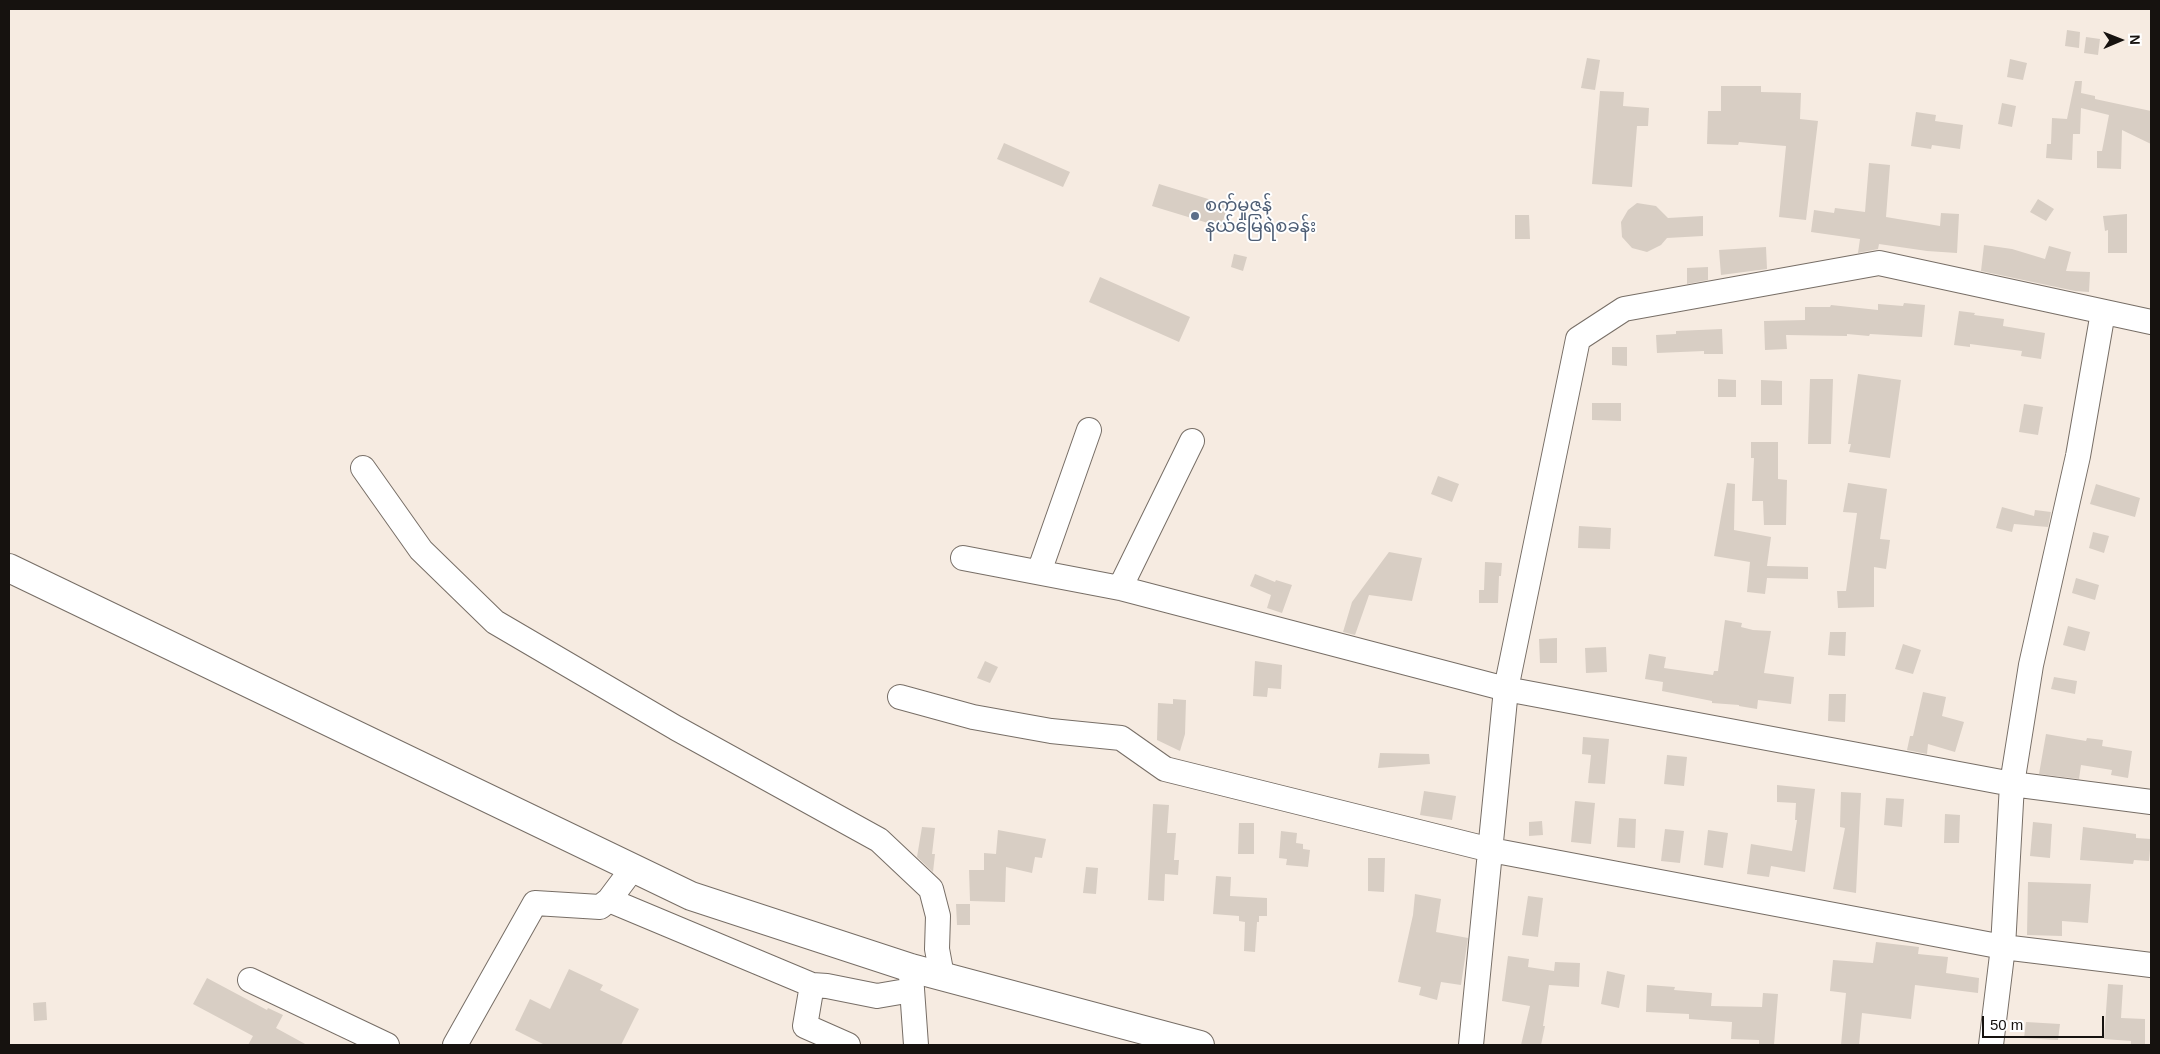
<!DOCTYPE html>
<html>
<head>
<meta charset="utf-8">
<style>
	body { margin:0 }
	#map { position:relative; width:2160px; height:1054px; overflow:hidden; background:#f6ebe1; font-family:Arial,sans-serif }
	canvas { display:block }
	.frame { position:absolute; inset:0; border:10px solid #16120f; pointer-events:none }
	.north { position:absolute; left:2095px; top:15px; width:50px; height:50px; -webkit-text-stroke:4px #fff; paint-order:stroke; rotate:89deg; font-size:14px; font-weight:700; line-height:20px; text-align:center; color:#16120f }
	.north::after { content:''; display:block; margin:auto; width:18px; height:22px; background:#16120f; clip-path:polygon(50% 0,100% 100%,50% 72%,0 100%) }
	.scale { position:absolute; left:1982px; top:1016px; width:122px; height:22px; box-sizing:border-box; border:2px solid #16120f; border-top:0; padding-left:6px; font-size:15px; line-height:18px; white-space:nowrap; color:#16120f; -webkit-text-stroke:4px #fff; paint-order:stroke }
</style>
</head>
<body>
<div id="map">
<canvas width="2160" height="1054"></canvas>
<div class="frame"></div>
<div class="north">N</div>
<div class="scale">50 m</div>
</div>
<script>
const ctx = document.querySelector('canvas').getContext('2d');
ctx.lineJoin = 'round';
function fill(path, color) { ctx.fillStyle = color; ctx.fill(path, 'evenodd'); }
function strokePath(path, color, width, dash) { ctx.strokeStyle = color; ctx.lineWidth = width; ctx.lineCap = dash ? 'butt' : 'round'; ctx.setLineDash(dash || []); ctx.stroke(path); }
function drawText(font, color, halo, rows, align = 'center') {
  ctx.font = font + ' Arial,"Noto Sans Myanmar",sans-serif'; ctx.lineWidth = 4; ctx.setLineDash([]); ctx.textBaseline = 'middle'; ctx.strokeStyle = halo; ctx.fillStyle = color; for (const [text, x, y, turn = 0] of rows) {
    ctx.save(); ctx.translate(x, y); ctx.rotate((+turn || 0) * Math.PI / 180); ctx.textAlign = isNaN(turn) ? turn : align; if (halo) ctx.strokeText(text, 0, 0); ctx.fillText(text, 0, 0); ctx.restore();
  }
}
const building = new Path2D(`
	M2067 30 2080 32 2079 48 2065 46Z
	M2086 37 2100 39 2098 55 2084 53Z
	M1587 58 1600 60 1595 90 1581 88Z
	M2010 59 2027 63 2023 80 2007 77Z
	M2075 81H2082L2081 93 2095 96V99L2151 111V144L2122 130 2121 169 2097 168V151H2102L2109 115 2081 108 2080 134H2073L2072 160 2046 158 2047 144H2051L2052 118 2067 119Z
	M1721 86H1761V92L1801 93 1800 119 1818 121 1806 220 1779 217 1786 146 1739 142 1738 145 1707 144 1708 111H1721Z
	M1600 91 1624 92 1623 106 1649 108 1648 126H1637L1632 187 1592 184Z
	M2002 103 2016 106 2012 127 1998 124Z
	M1916 112 1936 115 1935 121 1963 125 1960 149 1932 145 1931 149 1911 146Z
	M1004 143 1070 172 1063 187 997 159Z
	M1869 163 1890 165 1886 217 1940 226 1941 213 1959 214 1957 253 1927 251 1879 244 1878 249 1858 253 1860 239 1811 232 1814 210 1834 213 1835 208 1865 212Z
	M1159 184 1228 205 1221 227 1152 206Z
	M2038 199 2054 209 2046 221 2030 212Z
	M1637 203 1656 206 1668 218 1703 216V236L1667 238 1661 245 1647 252 1632 248 1622 237 1621 222 1628 210Z
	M2127 214V253H2108V230L2105 231 2103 216Z
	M1515 215H1529L1530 239H1515Z
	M1984 245 2012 249 2045 259 2049 246 2071 252 2066 271 2090 272 2089 292 2075 291 1981 271Z
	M1766 247 1767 269 1721 275 1719 250Z
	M1234 254 1247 257 1243 271 1231 267Z
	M1708 267V280L1687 284V268Z
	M1100 277 1190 317 1179 342 1089 302Z
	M1904 303 1925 305 1922 337 1870 334 1869 336 1847 334V336L1786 335 1787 349 1765 350 1764 321 1805 320V307H1830L1831 305 1878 310V304L1903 306Z
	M1959 311 1975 313 1974 315 2004 319 2003 326 2045 333 2041 359 2021 356 2022 351 1970 344V347L1954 345Z
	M1722 329 1723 354H1704V351L1657 353 1656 335 1676 334V331Z
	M1612 347H1627V366L1612 365Z
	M1858 374 1901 380 1890 458 1849 452 1851 444H1848Z
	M1718 379 1736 380V397H1718Z
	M1810 379H1833L1831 444H1808Z
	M1761 380 1782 381V405H1761Z
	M1592 403H1621V421L1592 420Z
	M2024 404 2043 407 2038 435 2019 432Z
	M1751 442H1778V479L1787 480 1786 525H1764L1763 501H1752L1754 458H1751Z
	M1438 476 1459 484 1452 502 1431 494Z
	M1727 483 1735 484 1734 530 1771 537 1767 566 1808 567V579L1767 578 1765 594 1747 592 1750 562 1714 556Z
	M1848 483 1887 489 1880 539 1890 540 1886 569 1874 567V607L1838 608 1837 591H1846L1857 513 1843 512Z
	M2096 484 2140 498 2135 517 2090 504Z
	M2002 507 2034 516 2035 510 2051 512 2048 527 2014 524 2012 532 1996 528Z
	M1579 526 1611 528 1610 549 1578 548Z
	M2093 532 2109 536 2104 553 2089 548Z
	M1389 552 1422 558 1412 601 1369 595 1355 635 1343 632 1352 602Z
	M1485 562 1502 563 1501 576H1499L1498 603H1479V590H1484Z
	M1255 574 1275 582 1276 580 1292 585 1282 613 1267 608 1271 595 1250 586Z
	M2076 578 2099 585 2095 600 2072 593Z
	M1725 620 1742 623 1741 627 1753 630 1771 631 1764 673 1794 677 1791 704 1758 700 1757 709 1739 706V705L1712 703V701L1662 691 1663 682 1645 679 1649 654 1666 657 1664 668 1713 675 1714 671H1718Z
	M2068 626 2090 632 2085 651 2063 645Z
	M1830 632H1846L1845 656 1828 655Z
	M1557 638V663H1540L1539 639Z
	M1903 644 1921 650 1913 674 1895 669Z
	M1606 647 1607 672 1586 673 1585 648Z
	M985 661 998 667 990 683 977 678Z
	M1255 661 1282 665 1281 689 1268 688 1267 697 1253 696Z
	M2054 677 2077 681 2075 694 2051 689Z
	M1923 692 1946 697 1942 716 1964 722 1955 752 1928 744 1927 754 1907 750 1910 736H1913Z
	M1829 694H1846L1845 722 1828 721Z
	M1173 699 1186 700 1185 734 1180 751 1157 740 1158 703 1173 704Z
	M2046 734 2086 741 2087 738 2103 740 2102 746 2132 751 2128 778 2111 775 2112 770 2081 765 2079 779 2039 774Z
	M1583 737 1609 739 1605 784 1588 783 1591 755 1582 754Z
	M1380 753 1429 754 1430 764 1378 768Z
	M1667 755 1687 757 1684 786 1664 784Z
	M1777 785 1815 789 1805 872 1771 866 1769 877 1747 874 1751 844 1792 851 1797 820H1795L1796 803 1777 802Z
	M1424 791 1456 796 1452 820 1420 815Z
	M1841 792 1861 793 1856 893 1833 889 1845 828 1840 827Z
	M1886 798 1904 799 1902 827 1884 825Z
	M1575 801 1595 803 1591 844 1571 842Z
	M1153 804 1169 805 1167 833H1176L1174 860H1179L1178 875 1165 874 1164 901 1148 900Z
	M1945 814 1960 815 1959 843H1944Z
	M1619 818 1636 819 1635 848 1617 847Z
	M1542 821 1543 835 1529 836V822Z
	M2033 822 2052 824 2050 858 2030 856Z
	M1239 823H1254V854H1238Z
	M922 827 935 828 932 854H935L933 872 917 857Z
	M2083 827 2136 834V838L2151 839 2149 861 2134 860 2133 864 2080 860Z
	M1665 829 1684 831 1680 863 1661 861Z
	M998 830 1046 839 1042 858 1035 857 1032 873 1006 867 1005 902 970 901 969 870H984V853L996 854Z
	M1708 830 1728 833 1723 868 1704 865Z
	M1281 831 1297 833 1296 843 1303 844V849L1310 850 1308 867 1286 865 1287 859 1279 858Z
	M1368 858H1385L1384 892 1368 891Z
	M1086 867 1098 868 1096 894 1083 893Z
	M1216 876 1231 877 1230 896 1267 898V916H1259V922H1257L1255 952 1244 951 1245 922 1239 921V916L1213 914Z
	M2028 882 2091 884 2088 923 2062 921V936L2027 935Z
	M1415 894 1441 899 1436 932 1468 938 1461 985 1441 982 1437 1000 1419 995 1421 987 1398 982 1413 915Z
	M1528 896 1543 898 1538 937 1522 935Z
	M956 904H970V925H957Z
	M1876 942 1919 947 1918 954 1948 957 1946 973 1979 978 1978 993 1915 985 1911 1019 1862 1013 1859 1045H1841L1846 993 1830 991 1833 960 1873 963Z
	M1508 956 1529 959 1528 967 1554 971 1555 962 1580 963 1579 987 1549 985 1543 1026H1545L1541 1045H1521L1530 1006 1502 1001Z
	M569 969 603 985 600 990 639 1009 621 1045H545L515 1030 530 999 550 1009Z
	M1607 971 1625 975 1619 1008 1601 1004Z
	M207 978 267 1010 268 1008 283 1015 276 1028 307 1045H248L253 1036 193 1004Z
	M2108 984 2123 985 2121 1018 2145 1019V1045H2131V1041L2104 1039Z
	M1647 985 1675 987 1674 990 1712 993 1711 1006 1762 1007 1763 993 1778 994 1774 1045H1759V1040L1731 1039 1732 1022 1689 1019V1014L1646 1012Z
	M46 1002 47 1020 34 1021 33 1003Z
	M2026 1022 2060 1024 2058 1040 2024 1038Z`);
const minor = new Path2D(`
	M363 468 421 550 495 622 676 728 879 840 931 889 938 916 937 949 942 976
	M963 558 1120 588 1506 689 2012 784 2151 802
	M1039 572 1089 430
	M1120 588 1192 441
	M900 697 973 717 1051 731 1121 738 1165 769 1491 850 2003 947 2151 965
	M609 900 812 985 827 986 877 996 912 990
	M911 975 916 1045
	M250 980 387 1045
	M812 985 805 1026 848 1045
	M455 1045 535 903 600 907 609 900 633 868
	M1471 1045 1506 689 1578 339 1624 309 1879 263 2151 322
	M1991 1045 2003 947 2012 784 2031 665 2078 456 2103 312`);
const major = new Path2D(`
	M9 568 691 896 911 968 1200 1045`);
const markers = [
	[1195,216,5,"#5c6f8a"]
];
const serviceNames = [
	["စက်မှုဇုန်",1205,206],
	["နယ်မြေရဲစခန်း",1205,227]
];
fill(building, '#d8cec4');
strokePath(minor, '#776e66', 26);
strokePath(major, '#776e66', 30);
strokePath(minor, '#fff', 24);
strokePath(major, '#fff', 28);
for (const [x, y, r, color] of markers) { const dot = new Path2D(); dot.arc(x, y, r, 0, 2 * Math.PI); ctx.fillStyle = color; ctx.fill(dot); strokePath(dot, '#fff', 2); }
drawText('18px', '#4e5e75', '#fff', serviceNames, 'left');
</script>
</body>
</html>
